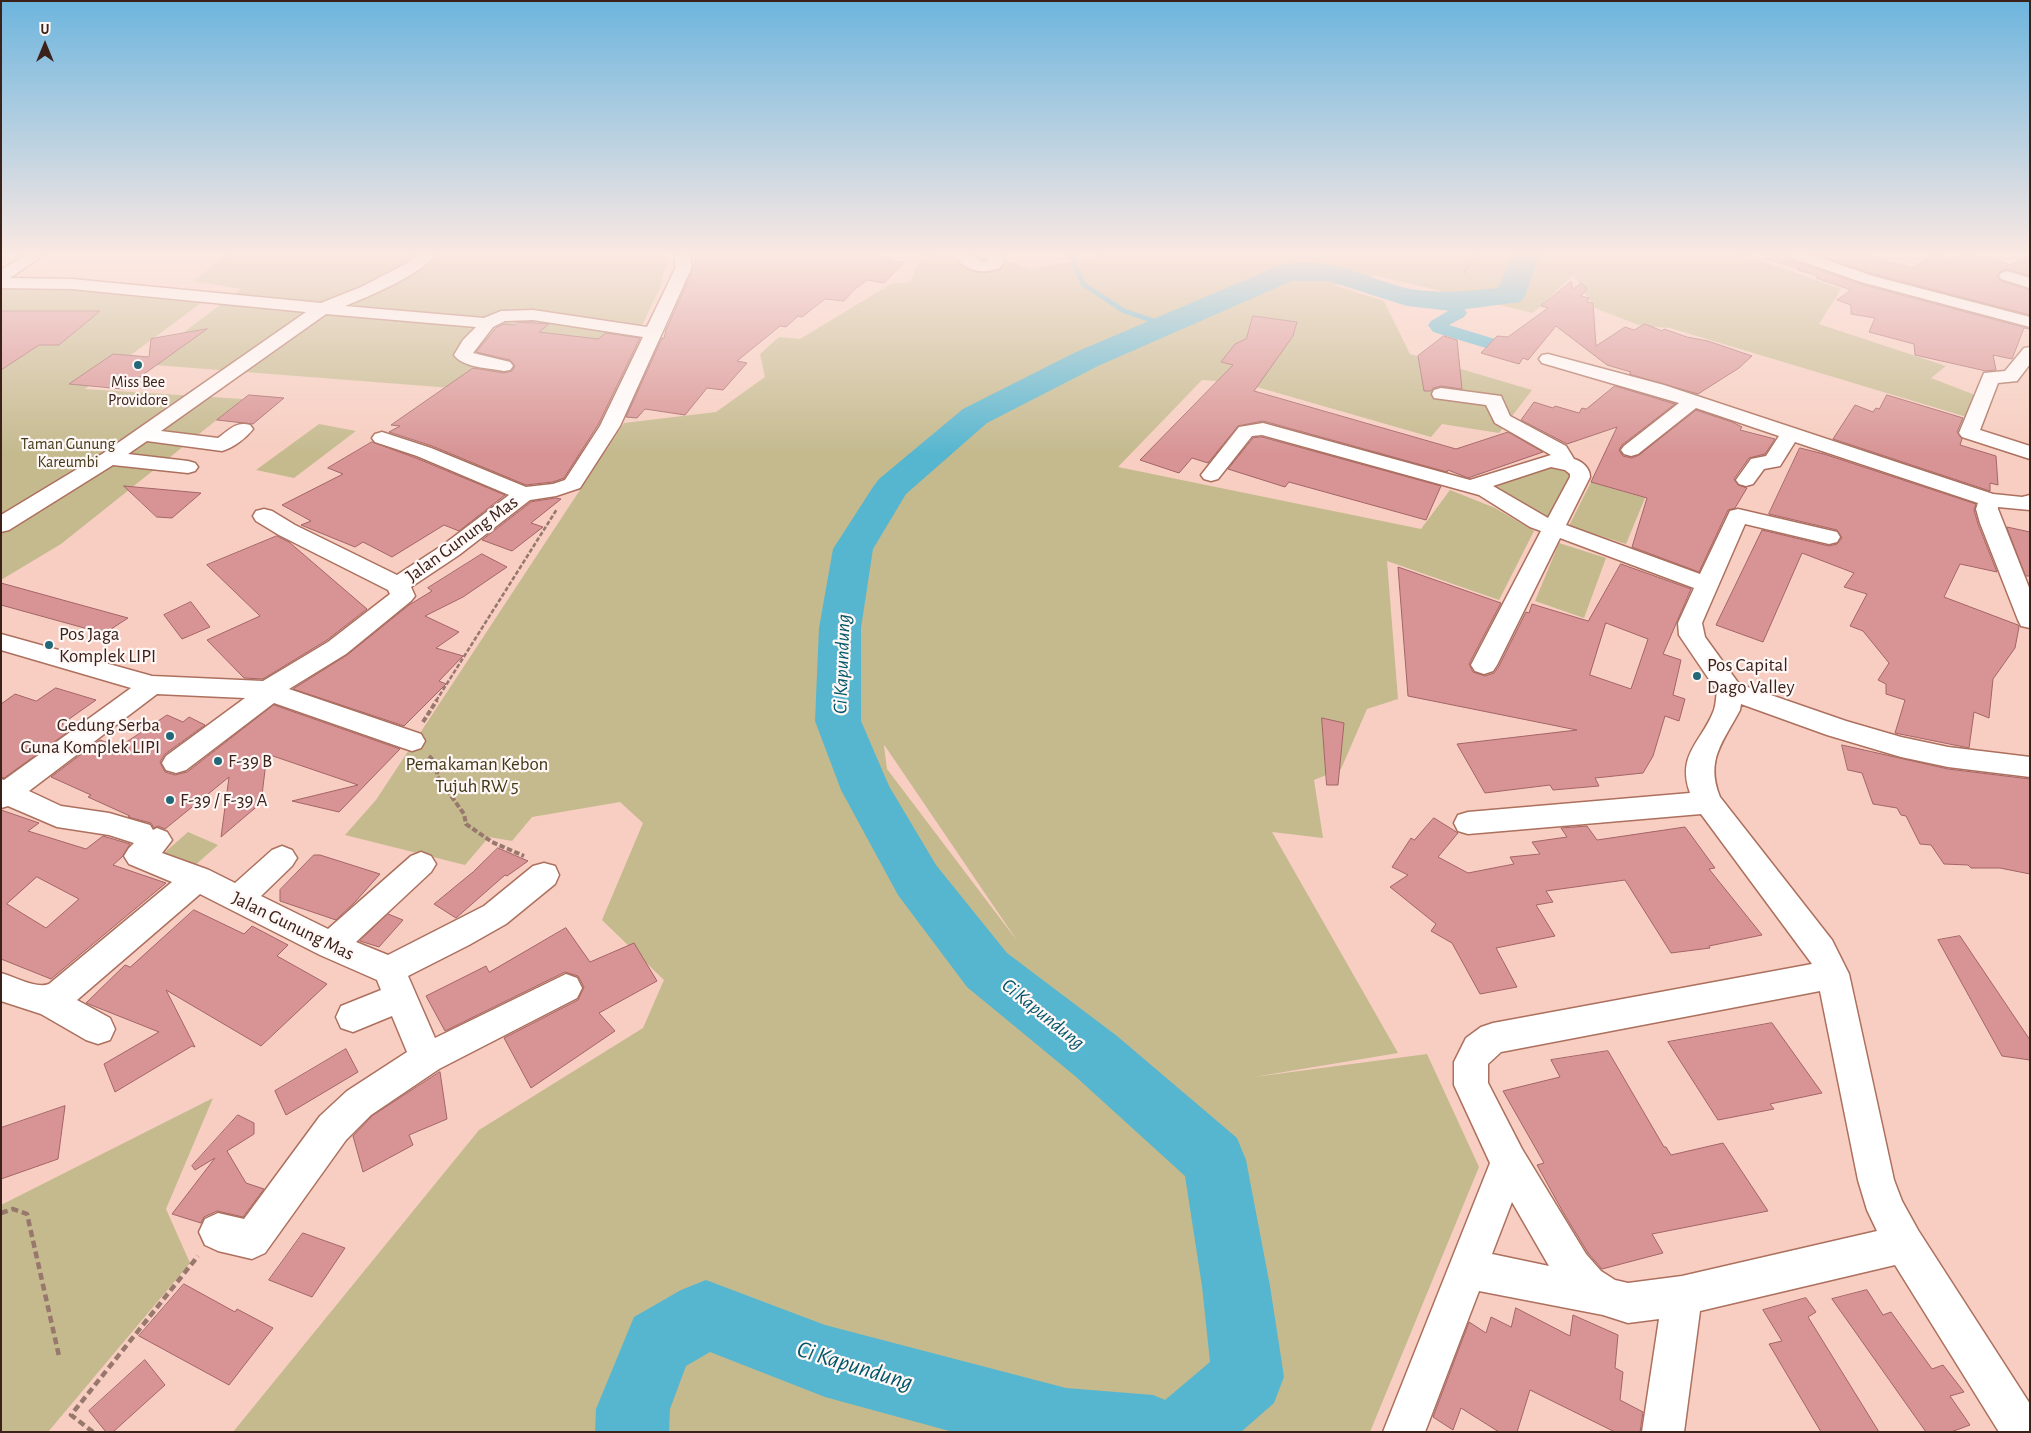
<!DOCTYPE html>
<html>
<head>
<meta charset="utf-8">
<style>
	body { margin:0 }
	#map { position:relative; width:2031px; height:1433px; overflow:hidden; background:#f7cec1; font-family:"Alegreya Sans",sans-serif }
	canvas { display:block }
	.frame { position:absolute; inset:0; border:2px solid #3a2119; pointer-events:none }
	.north { position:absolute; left:20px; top:20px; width:50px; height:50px; -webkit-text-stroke:4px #fff7f5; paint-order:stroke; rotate:0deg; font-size:14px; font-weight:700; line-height:20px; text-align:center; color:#3a2119 }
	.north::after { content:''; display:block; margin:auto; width:18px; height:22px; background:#3a2119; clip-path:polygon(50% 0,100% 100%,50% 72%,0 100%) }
</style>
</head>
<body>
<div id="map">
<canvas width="2031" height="1433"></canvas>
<div class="frame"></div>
<div class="north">U</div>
</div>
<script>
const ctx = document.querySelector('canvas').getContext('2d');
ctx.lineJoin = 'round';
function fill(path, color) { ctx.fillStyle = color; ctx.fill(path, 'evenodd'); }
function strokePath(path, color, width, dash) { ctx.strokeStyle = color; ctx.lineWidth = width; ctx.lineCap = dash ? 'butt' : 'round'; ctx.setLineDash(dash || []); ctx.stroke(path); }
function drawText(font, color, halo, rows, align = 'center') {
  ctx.font = font + ' "Alegreya Sans",sans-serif'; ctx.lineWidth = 4.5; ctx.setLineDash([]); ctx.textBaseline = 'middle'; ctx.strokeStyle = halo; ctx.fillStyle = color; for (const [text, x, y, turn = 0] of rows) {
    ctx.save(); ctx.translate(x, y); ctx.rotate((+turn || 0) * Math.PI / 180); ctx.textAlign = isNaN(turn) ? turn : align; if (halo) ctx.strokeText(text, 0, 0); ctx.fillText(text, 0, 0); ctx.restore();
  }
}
const green = new Path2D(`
	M228 254H668L660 288 606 400 142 364 241 289 193 281Z
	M936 254H990L1031 269 1104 254H1742L1841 289 1819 324 1946 366 1931 378 1975 395 1970 418 1670 328 1641 326 1595 308 1573 275 1533 313 1374 275 1334 285 1384 301 1410 354 1532 390 1499 433 1442 424 1431 437 1243 383 1202 380 1118 467 1421 529 1450 490 1495 508 1534 531 1499 600 1387 561 1398 699 1367 709 1341 769 1314 780 1323 838 1272 832 1398 1053 1254 1077 1427 1054 1479 1167 1370 1432H233L479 1130 643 1028 664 980 602 920 643 823 620 802 532 817 512 841 489 837 465 865 345 835 376 800 624 423 716 412 765 377 760 354 779 337 800 339 891 284 910 282 922 256ZM884 746H885L1018 942 887 769Z
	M1 288 63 289 201 303 85 389 243 399 61 544 1 580Z
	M319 424 356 431 294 478 256 470Z
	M1552 462 1574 469 1552 525 1476 487Z
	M1591 482 1645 498 1626 544 1569 526Z
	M1559 543 1606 558 1584 618 1535 601Z
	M188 832 218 845 193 867 163 854Z
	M213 1098 166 1209 190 1263 48 1432H1V1205Z`);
const stream = new Path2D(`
	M1070 254 1083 284 1124 311 1166 325`);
const canal = new Path2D(`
	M1451 297 1457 298 1467 313 1464 317 1449 325 1508 343 1511 347 1508 351 1502 352 1496 351 1433 332 1428 325 1431 321 1448 311 1443 302 1445 298Z`);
const river = new Path2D(`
	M1513 254H1544L1537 261 1525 296 1520 302 1451 311 1407 306 1328 281H1292L1098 366 987 423 906 494 873 549 861 628V721L889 786 936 865 1007 953 1117 1036 1237 1138 1246 1160 1270 1286 1284 1377 1274 1403 1241 1432H953L825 1397 710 1352 686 1366 670 1409 669 1432H595L596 1409 634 1317 681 1290 706 1280 825 1325 1066 1388 1153 1395 1165 1400 1210 1362 1202 1286 1185 1176 1075 1076 967 987 898 895 841 790 815 721 819 628 833 549 873 487 879 479 963 409 1076 352 1278 266C1330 253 1364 279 1411 289 1441 294 1469 291 1498 288Z`);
const building = new Path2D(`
	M697 254H854L891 258 890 261 905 262 884 283 867 280 855 289 844 301 825 299 802 317 798 316 786 327 780 326 737 361 747 363 723 390 707 388 685 415 645 409 637 418 626 417 662 338H664L666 330 693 270Z
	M1768 254H1785L1788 259 1860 284 2030 329 2024 328 2012 359 1993 355 1996 370 1986 371 1915 355 1914 344 1869 332 1875 318 1851 314V305L1837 300 1851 290 1816 278 1819 276 1798 270 1800 269 1767 259Z
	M1814 254H1860L1912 268 1934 254 1952 260 1968 254 1982 259 1988 257 2011 265 2030 254V276L2008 269 2000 271 1997 275 2000 281 2030 290V315L1874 274Z
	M1571 282 1573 289 1582 283 1587 289 1581 296 1589 298 1587 302 1593 303 1596 346 1625 327 1634 330 1645 324 1662 331 1664 329 1687 337 1708 341 1752 356 1739 368 1698 394 1629 374 1631 372 1607 365 1556 326 1528 360 1523 358 1519 364 1481 353 1497 336 1508 337 1548 308 1541 306Z
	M1 311H100L59 345H39L1 370Z
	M1253 316 1297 322 1293 336 1254 391 1456 449 1508 432 1543 452 1468 478 1448 470 1447 472 1263 421 1238 426 1208 463 1192 458 1179 473 1140 460 1233 365 1221 362 1235 344 1246 339Z
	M518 322 549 324 539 332 598 339 606 333 640 338 598 425 564 478 553 482 526 485 432 446 389 432 400 426 391 425 473 368 504 373 512 371 515 366 510 360 476 352 497 327 504 324 514 325Z
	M207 329 123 389 69 384 113 354 149 357 151 339Z
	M1444 336 1457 340 1462 389 1441 386 1433 388 1431 391H1424L1418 356Z
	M1615 386 1675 404 1622 445 1619 450 1623 456 1632 458 1639 455 1696 410 1732 422 1742 427 1740 430 1775 439 1765 454 1749 458 1734 479 1738 485 1747 488 1735 508 1728 510 1699 572 1632 547 1647 498 1591 482 1617 427 1567 444 1521 420 1534 402 1553 408 1555 406 1579 413 1582 408 1586 409Z
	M249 395 284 398 253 424 217 420Z
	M1887 395 1963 418 1957 432 1962 439 1960 445 1996 456 1998 485 1990 483V491L1833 439 1855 405 1873 412 1876 408 1879 409Z
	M1262 437 1441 486 1426 520 1289 482 1285 487 1228 469 1253 438Z
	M372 442 416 458 505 495 459 531 444 525 392 557 363 542 355 547 301 525 311 521 282 505 343 474 328 468Z
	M1800 448 1824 454 1976 504 1974 510 1978 524 1997 572 1960 564 1944 597 2018 625 2019 627 2015 648 1993 679 1989 718 1974 712 1969 748 1895 733 1905 700 1886 694V684L1878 680 1889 663 1863 631 1850 626 1867 594 1844 587 1854 573 1802 553 1763 642 1716 625 1762 530 1829 546 1837 544 1842 538 1837 530 1769 514Z
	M124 486 201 493 172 518 157 517Z
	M556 498 561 499 531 523 543 527 512 551 482 540 531 502Z
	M2007 527 2030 532V576H2026Z
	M277 536 289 542 367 609 327 640 263 679 244 678 207 640 260 616 207 565Z
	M482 554 507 567 463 597 425 616 459 632 436 648 463 656 439 681 446 684 404 726 293 689 347 655 409 605 432 591 428 588Z
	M1621 564 1691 589 1663 654 1681 660 1673 695 1685 699 1679 721 1665 716 1653 756 1643 773 1595 778 1599 786 1553 790 1550 785 1485 793 1457 744 1577 730 1408 696 1398 567 1501 603 1469 664 1473 672 1485 676 1494 673 1499 666 1526 612 1529 613 1532 604 1588 621ZM1606 623 1648 639 1631 689 1590 675Z
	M1 583 128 618 102 635 88 629 1 605Z
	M191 602 210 627 182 639 164 615Z
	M56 688 96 700 62 724 72 729 4 778 1 777V704L15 694 36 701Z
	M274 705 400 749 339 812 292 801 358 785 267 754 261 803 221 837 229 777 165 829 158 826 154 828 151 823 128 817 130 816 88 797 91 795 51 777 100 740 119 747 167 715 183 722 189 717 205 725 165 754 160 762 165 772 175 775 187 772Z
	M1322 718 1344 723 1338 785H1327Z
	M1842 745 1948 769 2030 779V874L2000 868H1971L1968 865 1944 864 1931 845 1920 844 1906 816 1901 815 1897 808 1873 804 1862 773 1848 770Z
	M1 810 39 823 28 831 86 849 103 836 130 844 122 857 113 865 166 883 51 979 1 959ZM37 877 79 899 46 928 7 904Z
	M1434 818 1458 833 1438 857 1468 873 1514 864 1510 857 1540 854 1532 842 1567 837 1561 828 1587 826 1597 840 1685 827 1715 868 1709 869 1762 935 1709 946 1710 948 1671 953 1625 880 1546 891 1553 902 1536 905 1555 936 1496 948 1517 987 1480 994 1452 943 1431 931 1436 924 1390 887 1408 875 1392 867 1411 838 1414 840Z
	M498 848 528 861 507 876 505 875 456 918 434 904 473 872Z
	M314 855H320L380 874 355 902 336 920 280 901V890Z
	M194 910 244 934 252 926 288 945 277 956 327 984 261 1046 166 990 195 1047 192 1046 115 1092 104 1064 159 1032 86 1003 125 965 130 967Z
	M388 914 403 920 379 947 360 941Z
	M566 928 590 962 634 943 657 981 599 1013 615 1031 531 1088 504 1038 578 1000 584 987 578 976 565 972 445 1031 426 996 486 966 489 972Z
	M1960 936 2030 1040V1060L2002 1056 1938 940Z
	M1772 1023 1822 1093 1770 1104 1774 1109 1718 1120 1668 1042Z
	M346 1049 358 1072 286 1115 275 1091Z
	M1608 1051 1664 1147H1666L1671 1155 1723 1143 1768 1211 1652 1234 1663 1253 1602 1269 1588 1253 1563 1212 1537 1165 1544 1163 1503 1091 1560 1077 1551 1060Z
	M440 1072 447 1119 409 1135 413 1145 363 1172 353 1136 372 1116Z
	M65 1106 58 1159 1 1179V1128Z
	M238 1115 254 1123V1134L227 1151 246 1183 264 1189 243 1217 217 1211 204 1217 201 1223 172 1214 215 1158 195 1170 192 1166Z
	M303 1233 345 1248 312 1297 269 1280Z
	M184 1284 235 1312 237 1309 273 1328 229 1385 139 1336Z
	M1867 1290 1883 1315 1891 1312 1932 1369 1943 1365 1964 1392 1950 1396 1970 1425 1951 1432H1926L1832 1299Z
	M1806 1298 1816 1312 1808 1317 1879 1432H1821L1769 1344 1782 1341 1763 1310Z
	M1516 1308 1570 1336 1573 1315 1618 1335 1615 1368 1623 1372 1620 1400 1643 1412 1640 1432H1615L1530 1390 1517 1432H1499L1461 1408 1453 1430 1433 1417 1469 1322 1486 1333 1491 1317 1511 1327Z
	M145 1360 165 1385 113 1432H106L89 1411Z`);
const pathFar3 = new Path2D(`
	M1464 273 1474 254`);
const pathFar2 = new Path2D(`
	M436 701 557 509`);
const pathFar1 = new Path2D(`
	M423 722 437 700
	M137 724 146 727
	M429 756 437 764V776L464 814 466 824 492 842 524 856`);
const path = new Path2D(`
	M1 1213 13 1209 27 1214 59 1356
	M93 1432 71 1415 198 1256`);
const minor = new Path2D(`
	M27 254H45L10 278 72 279 321 303 361 287 407 263 418 254H435C424 274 367 297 345 306L484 318 501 311 533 310 647 327 675 269V254H691V269L620 426 580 488 556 496 530 500 459 555 411 587 415 596 411 601 346 654 289 689 421 734 425 741 421 748 412 751 403 748 274 703 186 770 176 773 166 770 162 763 166 756 245 698 157 694 29 791 61 806 109 813 150 825 153 830 157 828 167 832 172 840 162 853 209 870 235 883 272 850 282 846 292 850 297 858 292 866 261 896 328 929 411 856 421 852 431 856 436 864 431 872 356 942 388 955 484 906 533 866 544 863 555 866 559 875 555 884 506 924 469 945 408 976 435 1038 566 974 577 978 582 988 577 998 439 1069 371 1115 346 1140 265 1253 252 1259 218 1251 205 1245 199 1232 205 1219 218 1213 244 1219 320 1116 347 1091 407 1052 392 1016 353 1032 341 1028 336 1017 341 1006 381 990 377 980 320 955 200 894 77 1000 110 1018 115 1029 110 1040 98 1044 86 1040 41 1014 1 1001V973C15 977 36 989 49 984L172 882 129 864 124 856 129 848 134 843 109 835 57 827 8 806 1 808V779L4 780 131 688 1 650V634L152 676 263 681 328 642 390 594 388 590 279 535 256 521 253 516 256 511 264 509 272 511 295 525 397 575 443 545 509 495 417 456 375 442 372 438 375 434 382 432 431 448 526 487 553 484 565 480 600 426 643 337 533 320 505 321 493 327 473 353 510 362 513 366 510 370 504 371C490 368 463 368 454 355L463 340 476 327 326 314 161 431 218 438C228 431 236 421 250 425L253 429C246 438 233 448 222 451L147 441 128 454 188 461 195 463 198 467 195 471 188 473 113 465 9 530 1 532V515L102 454 306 312 72 289 1 288V270Z
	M953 254H970L984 263 988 261 986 254H1002L1004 261 1000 268C981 275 965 271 953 254Z
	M1787 254H1809L1873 276 2030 317V327L1861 282 1789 257Z
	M2007 271 2030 278V288L2001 279 1999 276 2001 273Z
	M2030 347V364L2017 381 1998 383 1980 430 2030 446V459L1962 437 1959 433 1984 373 2005 371 2024 348Z
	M1548 354 1664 385 1993 494 2022 497 2030 495V510L1998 507V509L2030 590V628L2021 626 2018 620 1980 523 1976 509 1978 503 1795 442 1780 466 1764 469 1753 484 1746 486 1739 484 1736 480 1751 459 1766 456 1779 436 1696 408 1638 454 1631 456 1624 454 1621 450 1624 446 1679 403 1542 363 1539 359 1542 355Z
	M1441 388 1501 396 1510 416 1566 446 1574 459C1582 461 1590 468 1590 477L1566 525 1700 574 1730 511 1738 509 1837 532 1840 537 1837 542 1829 544 1745 524 1702 623 1705 637 1739 684 1846 721 1901 737 1948 747 2030 757V777L1948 767 1901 757 1827 735 1741 704 1740 710C1723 742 1705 760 1720 797L1832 940 1849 974 1894 1180 1902 1201 1918 1230 2030 1404V1432H1999L1895 1265 1700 1311 1684 1432H1642L1659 1319 1628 1323 1603 1315 1479 1291 1425 1432H1383L1490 1163 1454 1085V1062L1466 1038 1481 1027 1493 1023 1812 964 1701 814 1468 834 1458 831 1454 823 1458 815 1468 812 1690 793C1676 754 1702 742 1714 710 1716 704 1716 697 1717 691L1679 635 1678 623 1694 588 1560 538 1497 665 1493 671 1484 674 1475 671 1471 665 1541 531 1530 527 1479 495 1262 435 1252 436 1218 479 1211 481 1204 479 1201 475 1239 427 1263 423 1470 480 1551 455 1495 423 1486 405 1434 398 1432 394 1434 390ZM1551 467 1565 470 1570 474V477L1548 518 1493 486ZM1820 991 1858 1180 1867 1210 1877 1231 1682 1276 1628 1283 1615 1280 1601 1271 1586 1254 1522 1149 1488 1083V1064L1501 1052ZM1512 1202 1549 1266 1492 1254Z`);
const markers = [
	[138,365,5,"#236879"],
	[49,645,5,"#236879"],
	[1697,676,5,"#236879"],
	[170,736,5,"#236879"],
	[218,761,5,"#236879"],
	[170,800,5,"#236879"]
];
const farPoinames = [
	["Miss Bee",138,382],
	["Providore",138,400]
];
const farParknames = [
	["Taman Gunung",68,444],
	["Kareumbi",68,462]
];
const streetNames = [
	["Jalan Gunung Mas",462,539,-36],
	["Jalan Gunung Mas",293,926,26]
];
const poiNames = [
	["Pos Jaga",59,634],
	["Komplek LIPI",59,656],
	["Pos Capital",1707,665],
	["Dago Valley",1707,687],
	["Gedung Serba",160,725,"right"],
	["Guna Komplek LIPI",160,747,"right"],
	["F-39 B",228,761],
	["F-39 / F-39 A",180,800]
];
const parkNames = [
	["Pemakaman Kebon",477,764],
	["Tujuh RW 5",477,786]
];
const waterNames = [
	["Ci Kapundung",842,664,-88],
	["Ci Kapundung",1043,1014,39]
];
const nearWaternames = [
	["Ci Kapundung",855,1366,17]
];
fill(green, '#c4ba8e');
strokePath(stream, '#56b6cf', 5);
fill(canal, '#56b6cf');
fill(river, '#56b6cf');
fill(building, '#d89495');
strokePath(building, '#a46467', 1);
strokePath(minor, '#ad705e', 3);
strokePath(pathFar3, '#98776d', 2, [3, 2]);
strokePath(pathFar2, '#98776d', 2.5, [4.5, 2]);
strokePath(pathFar1, '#98776d', 4, [5.5, 2.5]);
strokePath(path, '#98776d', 4.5, [7, 4]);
fill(minor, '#fff');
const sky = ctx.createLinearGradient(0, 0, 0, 454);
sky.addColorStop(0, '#6db5de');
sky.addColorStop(0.56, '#fbe9e3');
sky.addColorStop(1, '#fbe9e300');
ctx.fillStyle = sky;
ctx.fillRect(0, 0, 2031, 454);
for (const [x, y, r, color] of markers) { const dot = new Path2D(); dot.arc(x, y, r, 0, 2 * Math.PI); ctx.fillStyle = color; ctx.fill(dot); strokePath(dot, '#fff7f5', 2); }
drawText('16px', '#3a2119', '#fff7f5', farPoinames);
drawText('16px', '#3f3817', '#fff7f5', farParknames);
drawText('19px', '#3a2119', '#fff7f5', streetNames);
drawText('19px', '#3a2119', '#fff7f5', poiNames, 'left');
drawText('19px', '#3f3817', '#fff7f5', parkNames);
drawText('italic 20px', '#005769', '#fff7f5', waterNames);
drawText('italic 24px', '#005769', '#fff7f5', nearWaternames);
</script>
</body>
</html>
